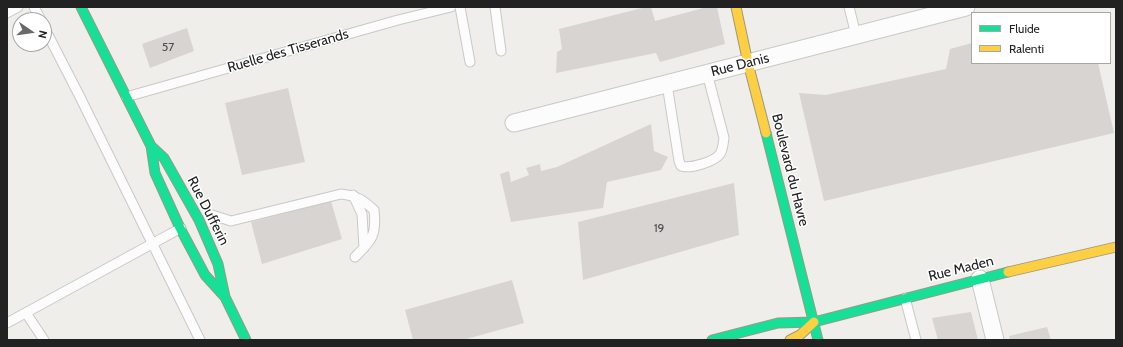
<!DOCTYPE html>
<html>
<head>
<meta charset="utf-8">
<style>
	body { margin:0 }
	#map { position:relative; width:1123px; height:347px; overflow:hidden; background:#f0eeeb; font-family:Cabin,sans-serif }
	canvas { display:block }
	.frame { position:absolute; inset:0; border:8px solid #222; pointer-events:none }
	.legend { position:absolute; left:971px; top:12px; width:140px; height:52px; box-sizing:border-box; background:#fff; border:1px solid #a7a7a7; margin:0; padding:5px 7px; list-style:none; font-size:12px; color:#222 }
	.legend li { display:flex; align-items:center; gap:8px; height:20px }
	.legend b { width:20px; border:1px solid #a7a7a7 }
	.north { position:absolute; left:12px; top:12px; width:40px; height:40px; box-sizing:border-box; background:#fff; border:1px solid #a7a7a7; border-radius:50%; rotate:103deg; font-size:11px; font-weight:700; line-height:16px; text-align:center; color:#222 }
	.north::after { content:''; display:block; margin:auto; width:14px; height:18px; background:#6a6968; clip-path:polygon(50% 0,100% 100%,50% 72%,0 100%) }
</style>
</head>
<body>
<div id="map">
<canvas width="1123" height="347"></canvas>
<div class="frame"></div>
<ul class="legend">
<li><b style="height:5px;background:#16e098"></b>Fluide</li>
<li><b style="height:5px;background:#ffcf43"></b>Ralenti</li>
</ul>
<div class="north">N</div>
</div>
<script>
const ctx = document.querySelector('canvas').getContext('2d');
ctx.lineJoin = 'round';
function fill(path, color) { ctx.fillStyle = color; ctx.fill(path, 'evenodd'); }
function strokePath(path, color, width, dash) { ctx.strokeStyle = color; ctx.lineWidth = width; ctx.lineCap = dash ? 'butt' : 'round'; ctx.setLineDash(dash || []); ctx.stroke(path); }
function drawText(font, color, halo, rows, align = 'center') {
  ctx.font = font + ' Cabin,sans-serif'; ctx.lineWidth = 3; ctx.setLineDash([]); ctx.textBaseline = 'middle'; ctx.strokeStyle = halo; ctx.fillStyle = color; for (const [text, x, y, turn = 0] of rows) {
    ctx.save(); ctx.translate(x, y); ctx.rotate((+turn || 0) * Math.PI / 180); ctx.textAlign = isNaN(turn) ? turn : align; if (halo) ctx.strokeText(text, 0, 0); ctx.fillText(text, 0, 0); ctx.restore();
  }
}
const building = new Path2D(`
	M646 7H651L655 21 707 7H717L725 44 660 62 656 53 556 73 557 52 562 49 559 29Z
	M187 28 194 51 150 68 142 44Z
	M972 43V63H1098L1114 133 824 201 799 93 826 95 946 69 950 49Z
	M288 88 305 162 242 175 225 103Z
	M651 124 654 151 668 157 661 170 607 182 603 208 511 222 500 174 509 171 511 182 529 175 526 168 540 164 541 171 557 167Z
	M734 183 739 235 583 280 578 222Z
	M331 201 342 239 262 264 251 222Z
	M512 280 524 323 463 340H413L405 310Z
	M971 312 978 340H938L932 318Z
	M1047 327 1051 340H1010L1009 336Z`);
const lane = new Path2D(`
	M34 7 41 20
	M460 7 470 62
	M495 7 501 51
	M849 7 856 35
	M7 13 18 7
	M44 27 79 95 200 340
	M667 84 679 161 681 166C690 169 714 162 720 154 723 149 723 144 724 138L707 73
	M126 97 398 20 451 7
	M353 195 362 214 364 248
	M212 215 231 221 341 194C357 196 362 199 374 210 377 235 372 240 355 257
	M905 298 916 340
	M26 313 44 340
	M7 323 181 228`);
const street = new Path2D(`
	M514 123 966 7
	M980 279 995 340`);
const fast = new Path2D(`
	M81 7 151 146 155 173 180 228 205 275 225 297
	M766 133 818 340
	M151 146 164 158 199 220 218 264 225 297 246 340
	M712 340 778 323 814 322 1008 272`);
const slow = new Path2D(`
	M736 7 748 63 766 133
	M1008 272 1116 247
	M790 340 800 335 814 322`);
const numberNames = [
	["57",168,47],
	["19",659,228]
];
const streetNames = [
	["Ruelle des Tisserands",288,51,-16],
	["Rue Danis",740,65,-14],
	["Boulevard du Havre",790,170,76],
	["Rue Dufferin",208,211,63],
	["Rue Maden",961,269,-14]
];
fill(building, '#d7d4d2');
strokePath(lane, '#c9c8c7', 11);
strokePath(street, '#c9c8c7', 19);
strokePath(fast, '#999a82', 11);
strokePath(slow, '#999a82', 11);
strokePath(lane, '#fdfcfc', 9);
strokePath(street, '#fdfcfc', 17);
strokePath(fast, '#16e098', 9);
strokePath(slow, '#ffcf43', 9);
drawText('12px', '#4f4e4e', null, numberNames);
drawText('14px', '#222', '#fff', streetNames);
</script>
</body>
</html>
